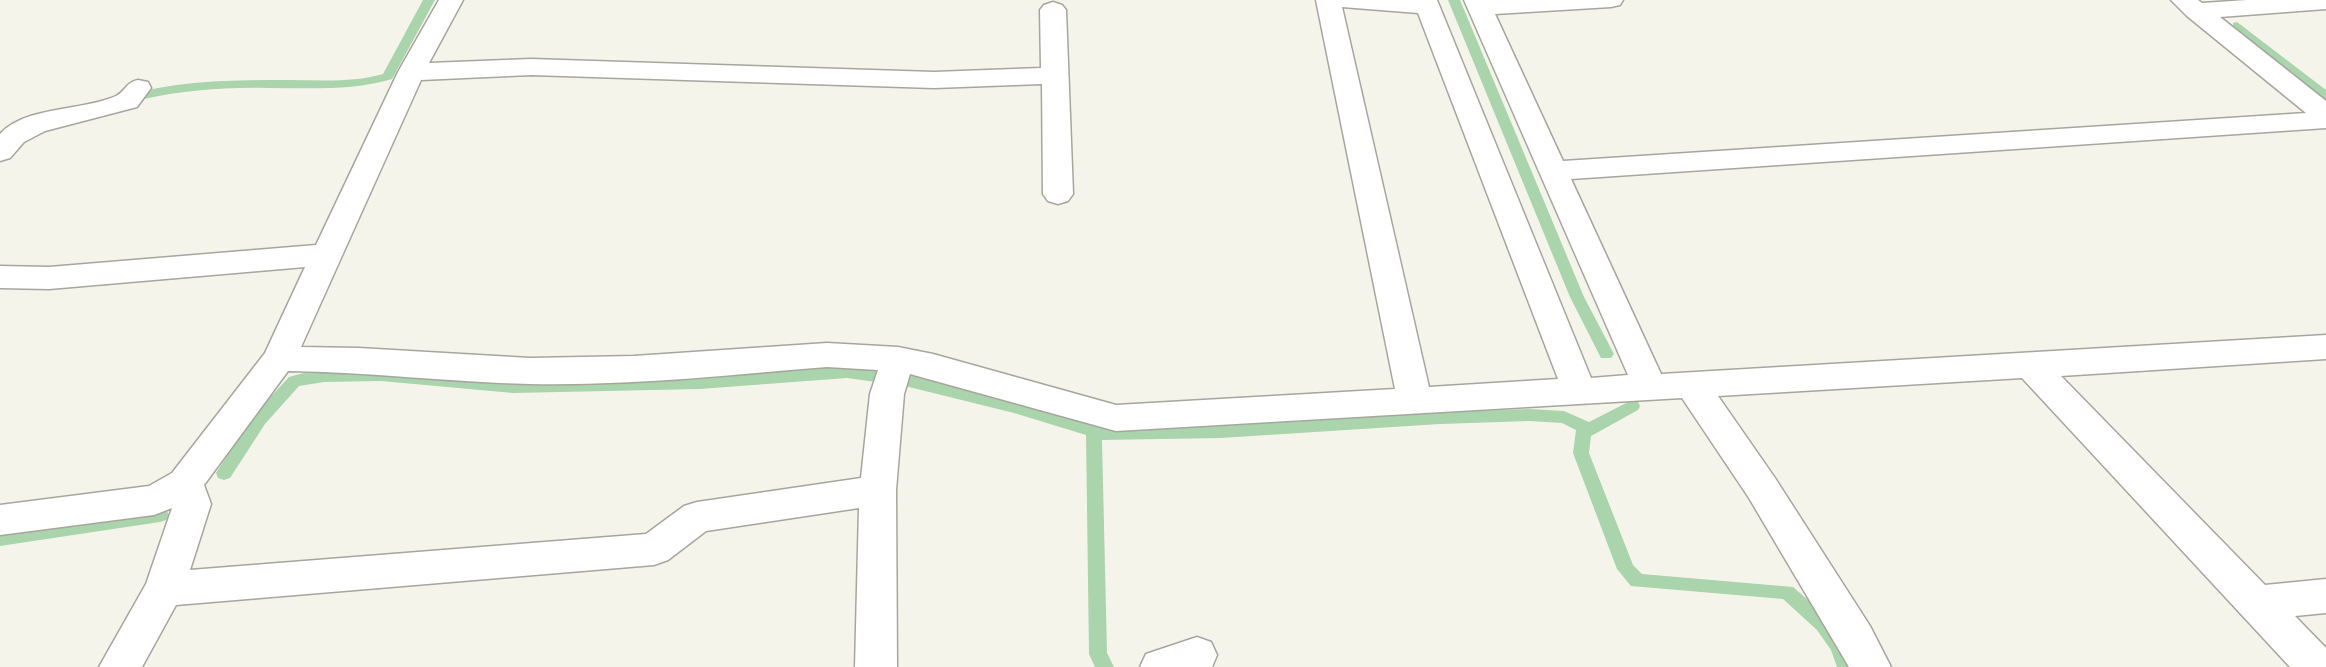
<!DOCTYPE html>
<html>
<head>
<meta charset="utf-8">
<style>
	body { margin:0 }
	canvas { display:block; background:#f5f4eb }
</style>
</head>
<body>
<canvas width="2326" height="667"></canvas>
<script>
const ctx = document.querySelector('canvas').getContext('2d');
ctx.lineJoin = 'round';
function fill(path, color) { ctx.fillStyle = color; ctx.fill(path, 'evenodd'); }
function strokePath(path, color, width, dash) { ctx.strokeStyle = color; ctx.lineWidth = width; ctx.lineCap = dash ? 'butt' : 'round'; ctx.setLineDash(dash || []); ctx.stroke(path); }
const stream = new Path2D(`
	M423 0H435L392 79C352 91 310 88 268 88 226 87 185 90 144 99L138 95 140 92C188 80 237 80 287 80 319 80 352 83 383 74Z
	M1448 0H1460L1584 297 1614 354 1611 358H1601L1570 297Z
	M2237 22 2326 90V100L2322 99 2233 27V23Z
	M847 366 905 374 1014 401 1106 429 1221 426 1440 412 1530 409 1564 411 1589 422 1632 400 1638 402 1640 406 1638 410 1591 436 1589 453 1633 565 1642 574 1793 587 1830 619 1844 639 1855 667H1837L1831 650 1817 630 1783 599 1631 586 1617 569 1573 453 1576 430 1562 423 1530 421 1440 424 1221 438 1102 440 1107 653 1114 667H1095L1089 654 1086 435 1014 413 905 386 847 378 700 389 513 393 381 381 324 382 299 386 265 424 230 478 224 480 218 478 216 473 253 416 289 377C359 355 443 380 515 381 626 382 737 374 847 366Z
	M160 508 166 510 169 515 166 520 160 522 0 546V532Z`);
const minor = new Path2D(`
	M439 0H463L429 63 531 59 934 72 1041 68 1040 10 1044 5 1053 2 1062 5 1066 10 1073 194 1068 201 1058 204 1048 201 1043 194 1042 84 934 88 531 75 421 80 301 347 359 348 530 358 634 356 827 343 898 347 933 354 1116 405 1395 389 1316 0H1437L1591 378 1628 375 1464 0H1623L1620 5 1611 7 1495 14 1563 161 2306 113 2187 16 2171 0H2198L2202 3 2247 0H2326V9L2220 17 2326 101V128L1571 179 1661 374 2326 335V359L2061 376 2265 585 2326 579V613L2295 616 2326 648V667H2290L2022 378 1718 396 1775 478 1870 626 1891 667H1849L1749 498 1682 398 1116 431 910 374 904 394 896 490 897 667H855L859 508 706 531 668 560 654 565 176 605 142 667H99L146 584 172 508 154 515 0 535V505L149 486 172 473 265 353 305 267 49 289 0 288V266L49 267 316 245 398 72ZM1342 7 1418 13 1558 379 1429 387ZM827 367 878 370 870 394 861 478 697 502 684 506 646 534 190 570 211 504 204 485 288 371C369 372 449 382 530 384 629 386 728 375 827 367Z
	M138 80 148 82 151 88 137 107 45 131 24 142 10 158 0 161V134C25 106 83 111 116 96 126 91 125 83 138 80Z
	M1197 637 1211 642 1217 655 1212 667H1140L1146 654Z`);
fill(stream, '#aad4ab');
strokePath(minor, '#a7a69e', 3);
fill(minor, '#fff');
</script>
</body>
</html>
